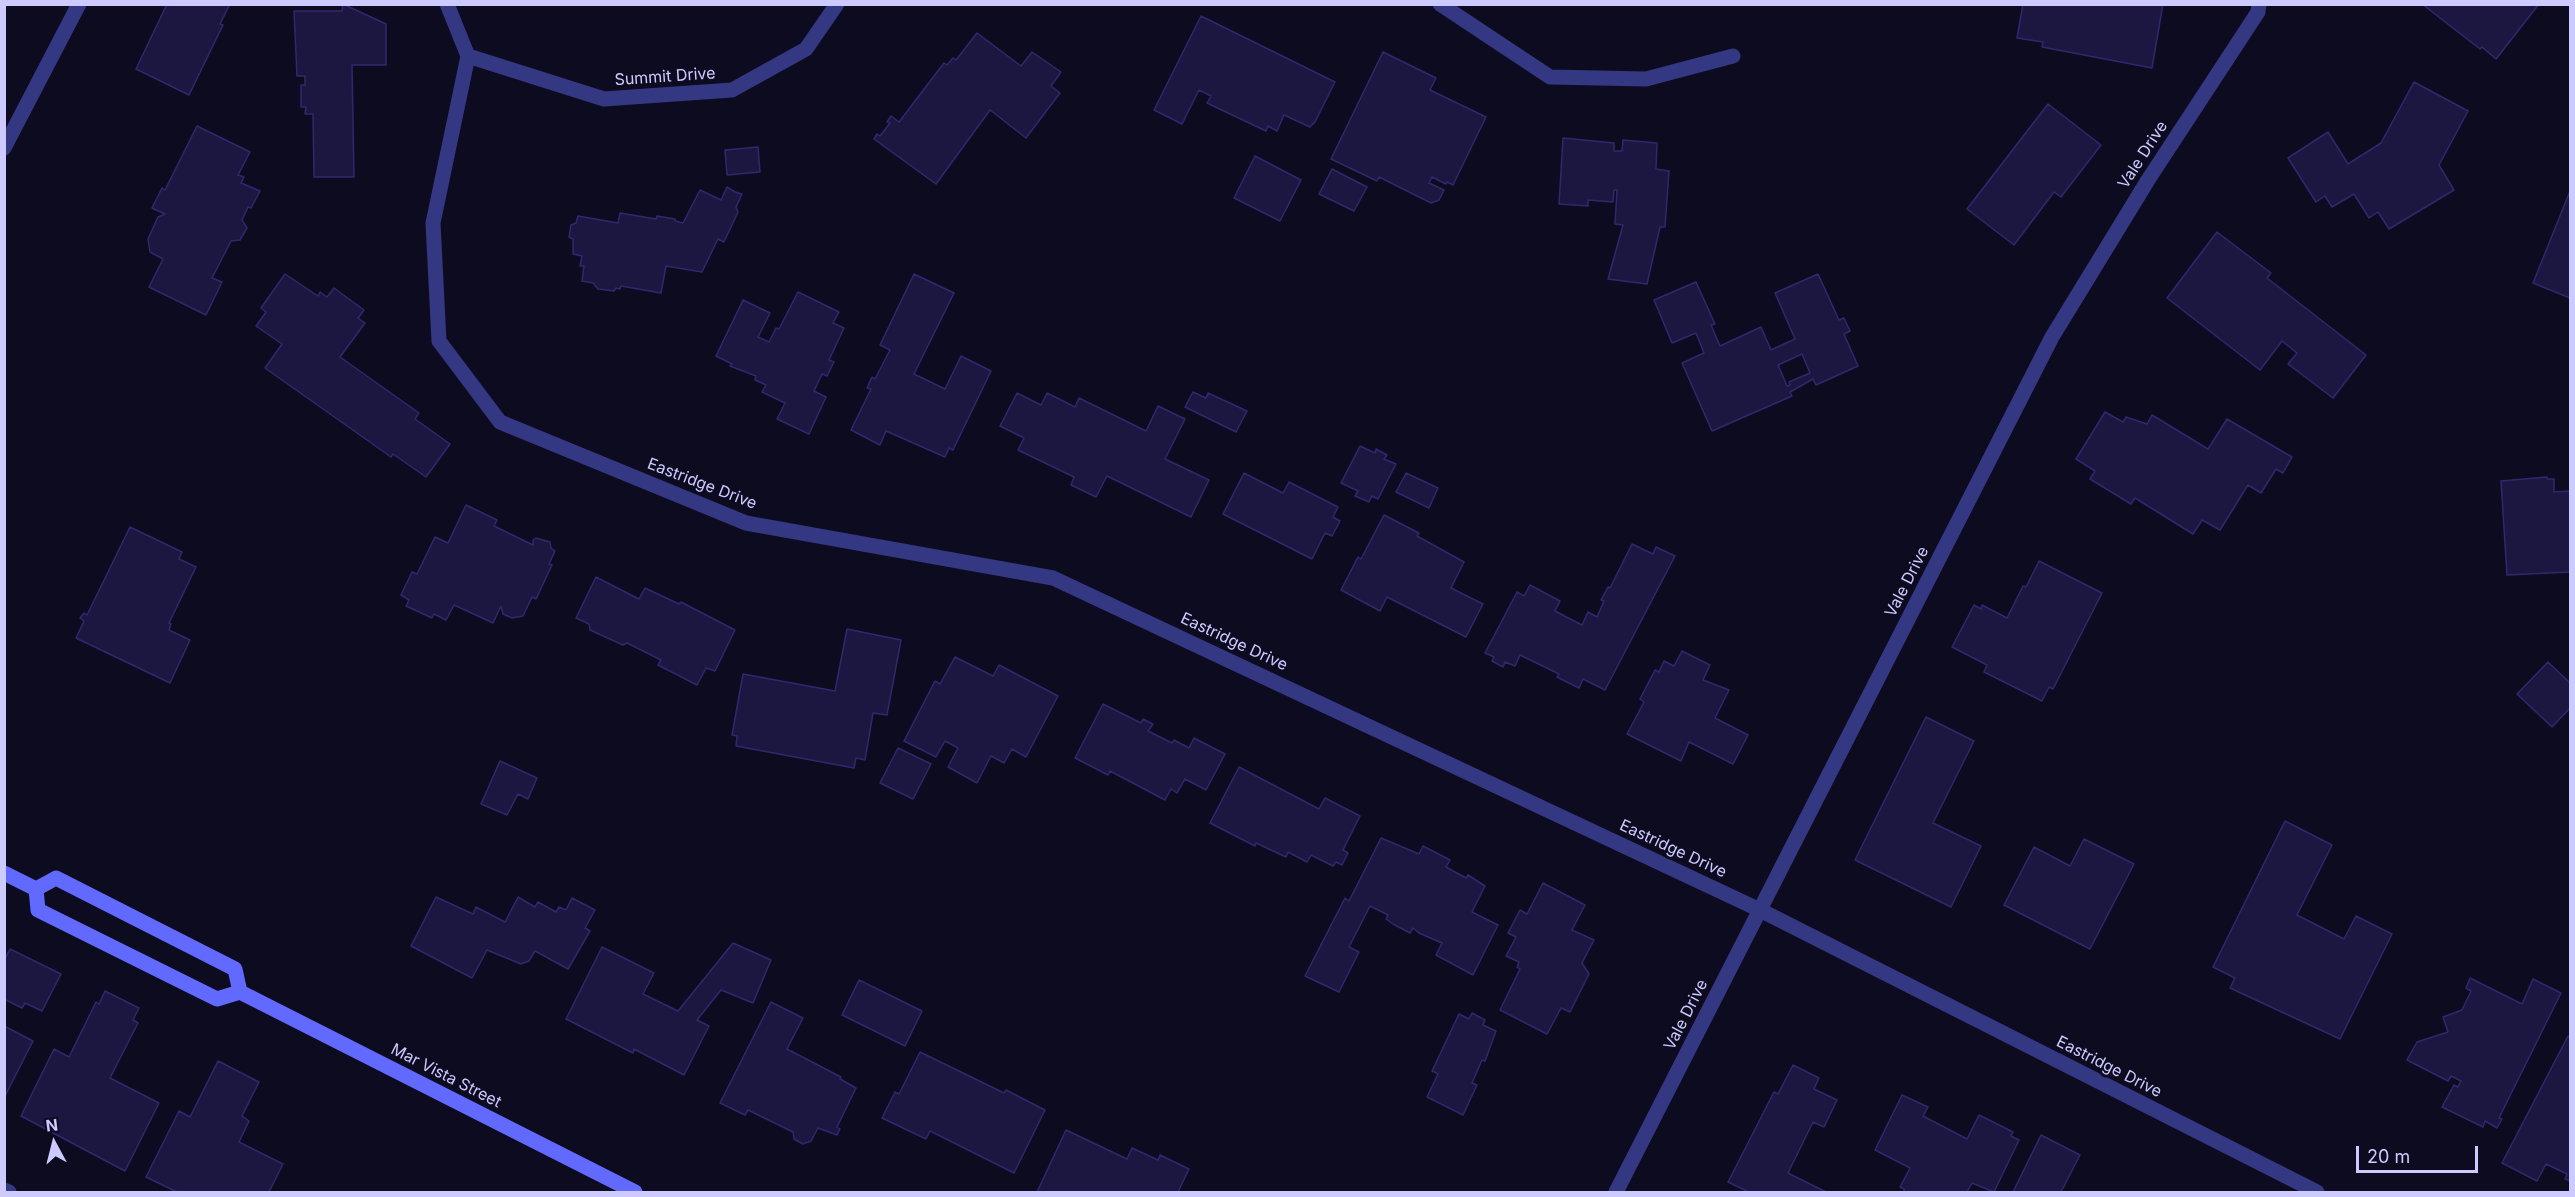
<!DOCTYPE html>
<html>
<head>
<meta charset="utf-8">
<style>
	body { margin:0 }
	#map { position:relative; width:2575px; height:1197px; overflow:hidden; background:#0d0b20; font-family:Inter,sans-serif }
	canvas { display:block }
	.frame { position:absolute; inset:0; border:6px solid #cccaff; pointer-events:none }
	.north { position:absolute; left:24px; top:1113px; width:60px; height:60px; -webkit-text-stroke:4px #0d0b20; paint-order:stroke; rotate:353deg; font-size:16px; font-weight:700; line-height:24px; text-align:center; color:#cccaff }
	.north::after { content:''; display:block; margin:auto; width:21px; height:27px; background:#cccaff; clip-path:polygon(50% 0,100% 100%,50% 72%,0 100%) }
	.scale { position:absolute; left:2356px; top:1146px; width:122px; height:27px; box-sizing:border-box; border:3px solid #cccaff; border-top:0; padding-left:8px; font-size:18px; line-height:21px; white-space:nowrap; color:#cccaff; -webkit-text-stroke:4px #0d0b20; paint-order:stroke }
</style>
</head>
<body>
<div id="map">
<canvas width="2575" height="1197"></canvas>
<div class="frame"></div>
<div class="north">N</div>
<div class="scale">20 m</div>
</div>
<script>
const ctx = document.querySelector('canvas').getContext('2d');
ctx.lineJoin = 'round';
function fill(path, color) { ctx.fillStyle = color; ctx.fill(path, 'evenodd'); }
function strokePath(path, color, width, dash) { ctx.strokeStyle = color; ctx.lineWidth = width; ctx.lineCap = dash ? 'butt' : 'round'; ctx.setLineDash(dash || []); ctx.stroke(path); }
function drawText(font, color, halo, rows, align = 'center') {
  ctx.font = font + ' Inter,sans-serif'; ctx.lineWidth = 6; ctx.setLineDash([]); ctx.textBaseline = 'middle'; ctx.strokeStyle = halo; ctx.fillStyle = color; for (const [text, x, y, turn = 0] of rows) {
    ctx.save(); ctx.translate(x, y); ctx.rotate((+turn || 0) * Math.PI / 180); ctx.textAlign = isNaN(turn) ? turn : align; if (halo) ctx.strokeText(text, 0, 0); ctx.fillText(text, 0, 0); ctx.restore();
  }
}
const building = new Path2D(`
	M167 4H230L220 24 223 25 189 95 136 69Z
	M343 4 386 24V65H352L354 177H314L313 114H305L306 107H301V85H305V76H297L294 11H342Z
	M2023 4H2163L2152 68 2042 47 2043 42 2017 38Z
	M2422 4H2539L2496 59 2482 47 2480 49Z
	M1201 16 1335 82 1315 122 1310 127 1284 115 1277 131 1268 126 1266 131 1207 103 1211 96 1199 90 1182 124 1154 110Z
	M977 33 1021 66 1032 52 1061 72 1051 86 1060 93 1026 138 990 110 936 184 874 139 877 134 880 136 890 123 887 122 891 116 899 122 944 63 947 65 953 58 956 60Z
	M1383 52 1436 78 1430 90 1486 117 1453 185 1447 182 1446 184 1432 177 1429 183 1444 190 1439 200 1431 203 1379 177 1377 181 1331 159Z
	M2414 82 2468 111 2439 165 2454 190 2389 229 2378 212 2369 218 2354 194 2332 207 2325 196 2316 202 2288 158 2328 132 2348 164 2381 143Z
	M2048 104 2101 145 2061 197 2054 192 2014 245 1967 209Z
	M197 126 250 152 238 175 244 177 241 183 260 191 251 208 248 207 242 220 247 228 240 240 231 241 212 278 222 282 206 315 149 287 163 259 150 252 148 239 158 217 165 214 152 208 162 188 165 190Z
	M1563 138 1614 143V151H1622L1623 140 1657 143 1656 169 1669 171 1665 227H1660L1647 284 1608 279 1623 225 1615 224 1617 190H1614L1613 202 1588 200V206L1559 204Z
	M758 147 760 172 727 175 725 150Z
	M1255 156 1301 180 1280 221 1234 198Z
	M1332 169 1367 187 1354 211 1319 194Z
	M727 187 735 192 742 194 736 207 738 212 724 242 718 239 702 272 666 266 661 293 621 286 620 289 616 288 614 291 598 289 593 283 582 281 584 266H580L582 256 573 254V239L569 237 571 225 576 223 578 216 618 223 620 213 656 219 657 216 675 219V221L683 223 700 190 721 200Z
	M2570 191V298L2533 283Z
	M2217 232 2271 273 2267 278 2366 355 2333 398 2288 364 2297 353 2282 341 2260 370 2167 298Z
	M285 274 318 296 320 292 327 297 334 288 364 310 358 318 365 323 340 357 419 413 415 419 450 444 426 477 393 454 391 457 265 368 282 344 256 326 266 312 261 308Z
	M914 274 954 293 914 374 945 389 961 356 991 371 953 450 949 448 945 457 886 431 880 445 851 430 871 389 867 388 872 377 875 379 890 350 880 345Z
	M1818 274 1839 320 1844 318 1850 331 1844 334 1858 366 1816 385 1813 379 1790 392 1792 396 1712 431 1682 363 1704 353 1696 333 1672 343 1654 300 1696 282 1715 324 1711 325 1720 346 1761 327 1771 350 1795 339 1775 293ZM1802 354 1810 373 1789 382 1790 385 1787 386 1778 365Z
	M798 292 839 312 833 323 844 328 829 360 834 362 827 376 822 374 814 391 826 397 809 434 777 419 785 403 762 392 766 385 755 380 756 376 730 366 732 364 716 356 743 300 770 313 758 337 769 342 776 328 779 329Z
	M1193 392 1206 398 1208 393 1247 411 1236 432 1185 407Z
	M1017 393 1041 405 1047 393 1075 407 1079 398 1146 431 1158 406 1185 419 1165 459 1209 480 1191 517 1107 476 1096 497 1071 485 1074 477 1018 450 1024 438 1000 426Z
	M2105 412 2123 422 2126 417 2147 424 2152 415 2208 449 2227 419 2292 457 2283 473 2276 469 2261 493 2248 485 2220 530 2202 520 2193 534 2135 498 2131 504 2090 479 2095 471 2076 459Z
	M1360 446 1375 453 1376 449 1387 455 1384 459 1396 464 1378 499 1372 496 1369 502 1355 496 1358 491 1341 483Z
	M1244 473 1283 493 1289 482 1338 507 1333 517 1340 521 1332 536 1325 533 1312 559 1223 514Z
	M1406 473 1438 488 1429 508 1396 492Z
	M2547 477V479H2554V492L2570 491V572L2507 575 2501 481Z
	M466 505 497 520 494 526 533 545V540L536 538 550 542 551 548 555 551 549 564 552 565 536 599 532 597 523 616 512 618 503 614 501 606 493 623 454 605 446 620 434 614 432 618 406 606 409 600 401 595 412 572 417 574 435 537 448 543Z
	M1384 515 1419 533 1417 536 1464 562 1451 588 1483 604 1466 637 1387 597 1380 611 1341 590 1358 557 1361 559Z
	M130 527 182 552 179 559 196 567 169 623 171 624 169 630 190 640 170 683 76 638 84 621 80 618 84 613 87 615Z
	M1632 544 1653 554 1656 547 1675 556 1605 690 1583 679 1579 688 1557 677 1559 674 1520 655 1515 666 1505 662 1503 667 1492 661 1494 657 1485 653 1517 592 1524 596 1530 585 1560 601 1555 611 1582 625 1588 612 1597 617 1604 601 1601 600 1608 587 1610 588Z
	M2039 561 2102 593 2053 689 2049 687 2042 701 1984 672 1987 665 1952 647 1974 605 1981 609 1982 605 2007 618 2023 586 2026 587Z
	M596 577 639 599 645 588 679 604 681 602 735 630 715 671 706 668 697 685 658 665 661 660 627 643 623 645 590 630 589 624 576 618Z
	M847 629 901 640 887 715 873 713 865 760 856 758 854 768 736 746 737 736 732 735 743 674 835 691Z
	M1682 651 1710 665 1703 680 1729 690 1715 718 1748 735 1733 764 1689 742 1681 761 1627 734 1644 702 1640 699 1655 670 1659 672 1664 661 1674 666Z
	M955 657 993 676 999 665 1058 696 1026 757 1012 749 1004 763 991 756 977 783 948 767 958 748 945 741 936 757 904 741 935 681 940 684Z
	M2548 662 2570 683V708L2552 727 2517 694Z
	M1103 704 1141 723 1143 719 1153 724 1148 731 1172 743 1174 740 1189 748 1194 738 1225 754 1206 790 1185 779 1177 793 1171 789 1165 800 1110 771 1108 775 1075 758Z
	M1926 717 1974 741 1933 823 1981 846 1951 907 1855 860Z
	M898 748 931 764 913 799 880 783Z
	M500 761 537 778 528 799 518 794 507 815 481 804Z
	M1239 767 1319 809 1325 798 1360 816 1343 850 1348 853 1342 865 1336 862 1333 866 1311 855 1307 862 1288 852 1286 857 1256 843 1255 846 1210 823Z
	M2285 821 2332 845 2297 915 2344 939 2356 916 2392 934 2340 1039 2230 988 2235 978 2213 967Z
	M1381 838 1419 854 1423 846 1450 860 1446 867 1466 878 1468 875 1485 886 1472 912 1498 925 1473 975 1436 955 1442 943 1419 933 1413 928 1410 933 1393 924 1386 919 1388 915 1370 906 1349 947 1359 952 1339 992 1305 976 1345 898 1349 901Z
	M2084 839 2134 864 2090 949 2004 905 2034 847 2070 866Z
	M1543 883 1585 905 1572 930 1594 940 1582 963 1589 974 1570 1012 1561 1008 1547 1034 1500 1010 1520 969 1517 967 1519 962 1506 956 1516 937 1508 933 1520 910 1527 914Z
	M436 897 473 914 476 907 505 922 518 897 535 907 538 902 556 912 559 907 566 910 572 898 595 910 585 928 590 931 568 969 535 951 529 961 521 964 487 950 472 978 411 946Z
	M733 943 771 960 753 1003 721 990 697 1020 709 1026 684 1075 634 1049 633 1053 566 1019 602 947 654 973 643 994 678 1011Z
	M10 949 61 974 42 1011 25 1003 22 1008 4 999V956L6 957Z
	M2470 978 2522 1004 2533 979 2561 993 2499 1118 2502 1119 2497 1128 2485 1121 2483 1127 2442 1107 2454 1085 2458 1087 2461 1081 2451 1076 2448 1081 2407 1060 2417 1042 2448 1032 2443 1017 2462 1010 2471 991 2466 988Z
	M859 980 922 1011 905 1046 842 1015Z
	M105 991 139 1008 133 1020 138 1023 110 1078 159 1103 125 1171 21 1116 54 1049 69 1057 96 1002 99 1004Z
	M771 1002 803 1018 787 1049 841 1077 840 1079 856 1088 837 1127 840 1129 837 1135 818 1128 811 1141 803 1144 794 1139 793 1132 748 1110 745 1115 720 1103Z
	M1472 1013 1485 1020 1483 1025 1496 1031 1485 1061 1482 1060 1472 1083 1477 1085 1463 1115 1427 1097 1438 1074 1432 1071 1459 1014 1469 1019Z
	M4 1026 33 1041 4 1098Z
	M2568 1036 2570 1037V1181L2565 1179 2567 1174 2546 1164 2537 1181 2502 1163Z
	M920 1052 1004 1093 1006 1090 1045 1110 1014 1173 930 1131 926 1139 882 1118 895 1092 899 1094Z
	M218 1061 259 1082 242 1116 249 1121 239 1142 283 1164 269 1192H177L146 1177 179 1111 190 1117Z
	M1793 1065 1819 1078 1814 1089 1837 1100 1824 1127 1813 1122 1788 1173 1826 1192H1749L1728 1182 1774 1092 1778 1094Z
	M1902 1095 1928 1107 1923 1116 1967 1139 1979 1115 2013 1132 2011 1136 2019 1140 1994 1192 1972 1183 1967 1192H1904V1189L1900 1187 1910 1168 1875 1150Z
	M1066 1130 1127 1159 1132 1148 1158 1160 1160 1155 1189 1169 1178 1192H1037Z
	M2041 1135 2080 1155 2061 1192H2013Z`);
const street = new Path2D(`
	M447 4 468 56 433 223 439 341 500 422 746 523 1053 578 1760 910 2317 1192
	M1440 4 1550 77 1646 79 1733 56
	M468 56 604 99 732 90 806 49 837 4
	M4 148 79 4
	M4 1190 9 1192
	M1616 1192 2052 337 2148 180 2258 12 2259 4`);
const secondary = new Path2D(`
	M4 873 36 889
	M36 889 38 910 217 999 240 992 635 1192
	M36 889 56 878 235 969 240 992`);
const streetNames = [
	["Summit Drive",665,77,-4],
	["Vale Drive",2143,155,-57],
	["Eastridge Drive",702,484,21],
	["Vale Drive",1907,582,-63],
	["Eastridge Drive",1234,642,25],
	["Eastridge Drive",1673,849,25],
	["Vale Drive",1686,1015,-63],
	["Eastridge Drive",2109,1067,27],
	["Mar Vista Street",446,1076,27]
];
fill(building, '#1c1741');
strokePath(building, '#30286e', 1.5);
strokePath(street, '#343781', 15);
strokePath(secondary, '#6169ff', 15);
drawText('16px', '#cccaff', '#0d0b20', streetNames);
</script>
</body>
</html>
